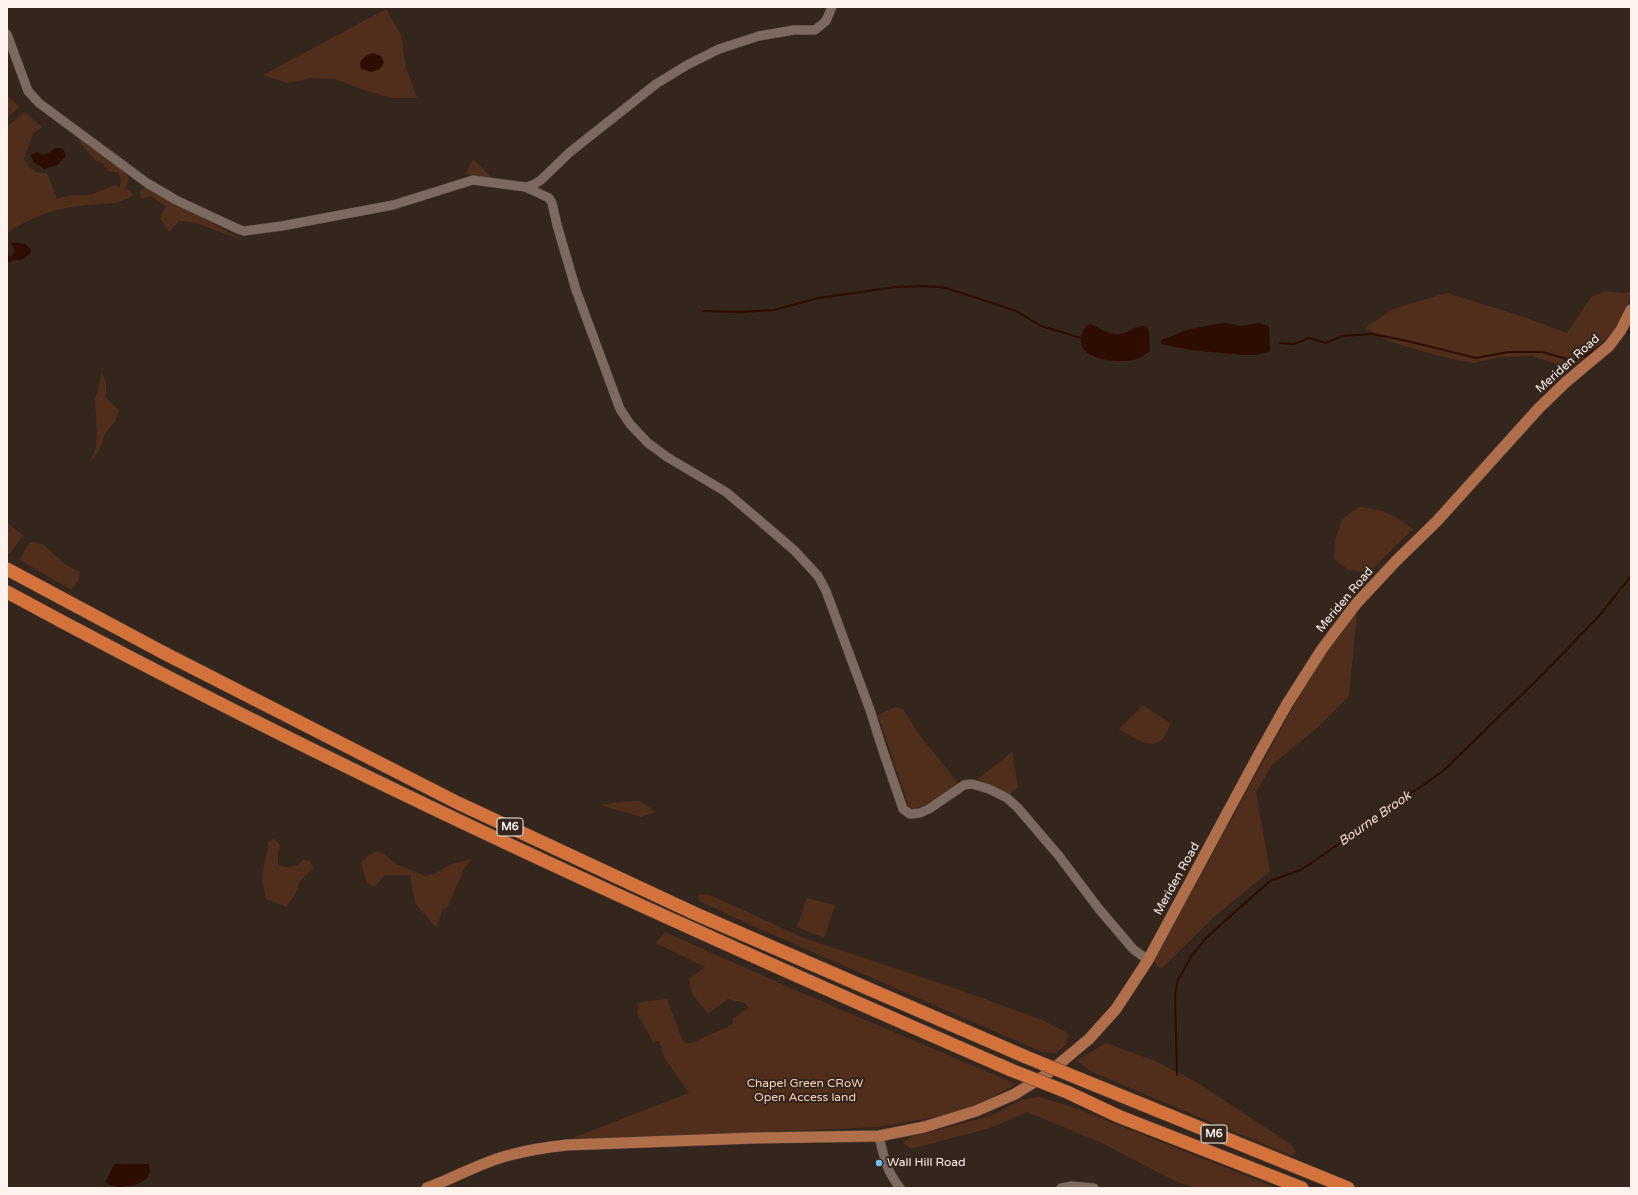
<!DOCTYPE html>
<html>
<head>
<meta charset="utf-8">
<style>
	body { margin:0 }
	#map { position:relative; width:1638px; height:1195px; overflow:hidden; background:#34251d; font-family:"Varela Round",sans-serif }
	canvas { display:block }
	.frame { position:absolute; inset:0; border:8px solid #fdf2ed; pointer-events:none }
</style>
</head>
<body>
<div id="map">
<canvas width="1638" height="1195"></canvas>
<div class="frame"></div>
</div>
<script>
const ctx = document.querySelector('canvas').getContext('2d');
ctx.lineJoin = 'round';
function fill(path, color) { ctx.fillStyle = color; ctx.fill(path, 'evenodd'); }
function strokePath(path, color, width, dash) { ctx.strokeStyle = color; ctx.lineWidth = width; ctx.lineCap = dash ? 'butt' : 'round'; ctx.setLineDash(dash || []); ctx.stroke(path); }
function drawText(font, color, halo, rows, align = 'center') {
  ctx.font = font + ' "Varela Round",sans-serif'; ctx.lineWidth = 4; ctx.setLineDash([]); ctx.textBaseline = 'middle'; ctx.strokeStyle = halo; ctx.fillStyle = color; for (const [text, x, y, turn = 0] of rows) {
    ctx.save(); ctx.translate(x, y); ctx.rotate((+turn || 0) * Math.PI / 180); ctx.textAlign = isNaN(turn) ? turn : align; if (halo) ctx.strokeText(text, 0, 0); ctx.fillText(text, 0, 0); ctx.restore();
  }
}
const green = new Path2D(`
	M386 9 401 35 406 67 417 98H391L361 89 335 79 311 78 288 83 263 75Z
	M7 95 19 107 7 118Z
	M24 112 42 127 33 134 24 159 29 167 38 173H47L57 199 71 195H90L115 185 120 187 121 180 118 173 108 171 103 163 95 160 78 140H82L124 170 129 178 127 185 124 189 130 190 133 195C118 206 102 203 85 205 55 208 32 217 7 233V127Z
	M473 159 493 179 466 174Z
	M144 188H150L244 241 197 223 179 221 169 232 160 218 166 207 151 196 142 199 140 192Z
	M1606 291 1622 293 1631 292C1625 328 1598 348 1569 368L1532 356 1499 357 1474 363 1443 357 1391 342 1365 328 1393 309 1447 293 1527 318 1567 333 1591 297Z
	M102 372 106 383V398L119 410 115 422 105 433 101 447 90 464 96 447 97 433 95 400Z
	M1358 507C1382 508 1394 515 1413 529L1369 572 1348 570 1334 559 1335 540 1342 520Z
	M7 523 23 535 10 554 7 553Z
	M33 542 43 544 66 565 80 572 79 579 71 590 20 560 27 545Z
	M1357 612 1349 696 1317 728 1272 765 1256 792 1270 871 1214 917 1162 968 1157 967 1154 960 1311 674Z
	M1143 705 1170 723C1162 757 1140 742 1119 729Z
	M896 707 903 709 918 733 958 783C947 791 922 813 909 807L878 715Z
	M1012 751 1018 787 1009 795 978 782V779L1006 757Z
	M640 801 656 812 641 817 600 805 619 802Z
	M275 839 280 845 278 853V865L286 867 297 866 303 860 310 861 313 868 300 881 295 895 286 907 266 899C264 890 261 880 263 870 265 860 268 852 268 841Z
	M375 852 383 853 396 864 426 876 434 874 451 864 472 859 465 867 448 906 442 910 437 929 415 903 410 875H385L375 887 367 883 361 863 366 857Z
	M698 895H710L804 938 960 990 1042 1020 1068 1033 1067 1043 1057 1053 1042 1052 746 923 699 901Z
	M807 898 835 905 824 938 797 927Z
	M665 932 793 989 1016 1084 985 1101 953 1114 879 1127 575 1141V1137L689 1093 664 1057 659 1041 653 1042 637 1013 639 1002 667 999 683 1042 686 1043 694 1042 733 1024V1018L749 1008 745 1003 728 999 708 1014 693 995 689 979 705 967 655 943Z
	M1106 1043 1153 1060 1198 1083 1292 1145 1296 1153 1289 1155 1090 1071 1077 1060Z
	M1040 1097 1078 1109 1272 1186 1274 1188H1195L1175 1181 1102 1143 1027 1112 990 1128 911 1149 903 1143 910 1137 991 1116 1023 1099Z`);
const water = new Path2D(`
	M373 53 381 56 384 62 380 69 372 72 361 69 360 64C362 57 366 56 373 53Z
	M55 148H63L66 156 57 165 44 169 33 162 31 155 37 152 43 155 50 152Z
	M11 242 25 244 31 249V253L22 260H14L7 263V249L9 256 11 257 15 252Z
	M1225 323 1241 326 1259 323 1269 326 1270 351 1257 355H1243L1191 350 1161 344V340C1169 338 1176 334 1184 331 1197 327 1211 325 1225 323Z
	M1091 324C1099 328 1106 333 1115 334 1118 334 1124 334 1127 332 1133 329 1145 320 1149 331 1150 337 1149 345 1150 351 1145 354 1140 359 1133 360 1111 364 1064 357 1087 325Z
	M114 1164H149C150 1169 151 1173 148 1177 141 1186 114 1191 106 1182Z`);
const stream = new Path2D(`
	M703 311 741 312 774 310 818 298 896 287 925 286 946 288 977 298 1016 311 1041 326 1081 338
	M1626 330 1631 333
	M1280 343 1294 344 1309 338 1326 343 1342 336 1372 334 1403 340 1476 358 1508 352H1542L1574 361 1595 350 1607 341
	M1177 1075 1175 994 1178 980 1192 955 1208 936 1270 881 1300 870 1310 864 1443 771 1546 671 1599 616 1631 576`);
const minor = new Path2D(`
	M7 34 28 91 39 103 147 183 176 200 238 229 244 231 282 226 393 205 473 180 525 187 549 198 552 203 557 225 576 290 620 409 630 424 648 443 667 457 726 492 759 520 795 551 818 576 826 591 870 710 882 748 903 809 910 814 920 813 929 809 964 785 972 784 989 789 1007 798 1018 808 1059 856 1099 909 1133 949 1148 960
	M525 187 533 185 541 180 570 152 656 84 687 65 719 49 759 36 794 30H815L826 21 832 7
	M879 1136C884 1158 886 1170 900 1188
	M1061 1188 1072 1186 1094 1188`);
const major = new Path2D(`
	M427 1188C455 1178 481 1162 510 1155 529 1150 548 1147 567 1145L754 1138 879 1136 924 1127 976 1111 1015 1094 1047 1074 1089 1039 1116 1009 1148 960 1259 754 1287 704 1322 649 1356 604 1396 561 1437 521 1539 408 1566 382 1609 346 1621 330 1631 310`);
const highway = new Path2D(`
	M7 569 164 653 458 803 696 914 1026 1057
	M7 592C333 769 671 922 1011 1070
	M1080 1079 1348 1188
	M1067 1092 1118 1116 1302 1188`);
const highwayBridge = new Path2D(`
	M1026 1057 1080 1079
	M1011 1070 1067 1092`);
const markers = [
	[879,1163,4,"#72c1f5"]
];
const shields = [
	[510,827,26],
	[1214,1134,26]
];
const shieldNames = [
	["M6",510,827],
	["M6",1214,1134]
];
const streetNames = [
	["Meriden Road",1568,364,-42],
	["Meriden Road",1345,600,-50],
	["Meriden Road",1177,879,-61]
];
const parkNames = [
	["Chapel Green CRoW",805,1084],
	["Open Access land",805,1098]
];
const poiNames = [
	["Wall Hill Road",887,1163]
];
const waterNames = [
	["Bourne Brook",1375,819,-35]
];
fill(green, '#512e1c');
fill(water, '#2e0c00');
strokePath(stream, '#2e0c00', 2);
strokePath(minor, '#4d403a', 10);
strokePath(major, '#4d403a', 12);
strokePath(highway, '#4d403a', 14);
strokePath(minor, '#7c6960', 9);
strokePath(major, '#b16e4a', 11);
strokePath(highway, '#d4723b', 13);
strokePath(highwayBridge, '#4d403a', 14, []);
strokePath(highwayBridge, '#d4723b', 13);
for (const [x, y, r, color] of markers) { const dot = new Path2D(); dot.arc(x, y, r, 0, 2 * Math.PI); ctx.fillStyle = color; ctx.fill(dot); strokePath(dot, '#34251d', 1.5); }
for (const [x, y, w] of shields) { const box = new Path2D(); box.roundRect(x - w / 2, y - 9, w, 18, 3); ctx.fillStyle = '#34251d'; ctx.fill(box); strokePath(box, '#fdf2ed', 1); }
drawText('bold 11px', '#fdf2ed', null, shieldNames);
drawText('12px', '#fdf2ed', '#34251d', streetNames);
drawText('12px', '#f9cfba', '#34251d', parkNames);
drawText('12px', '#fdf2ed', '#34251d', poiNames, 'left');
drawText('italic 13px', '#f5d9cb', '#34251d', waterNames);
</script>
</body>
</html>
